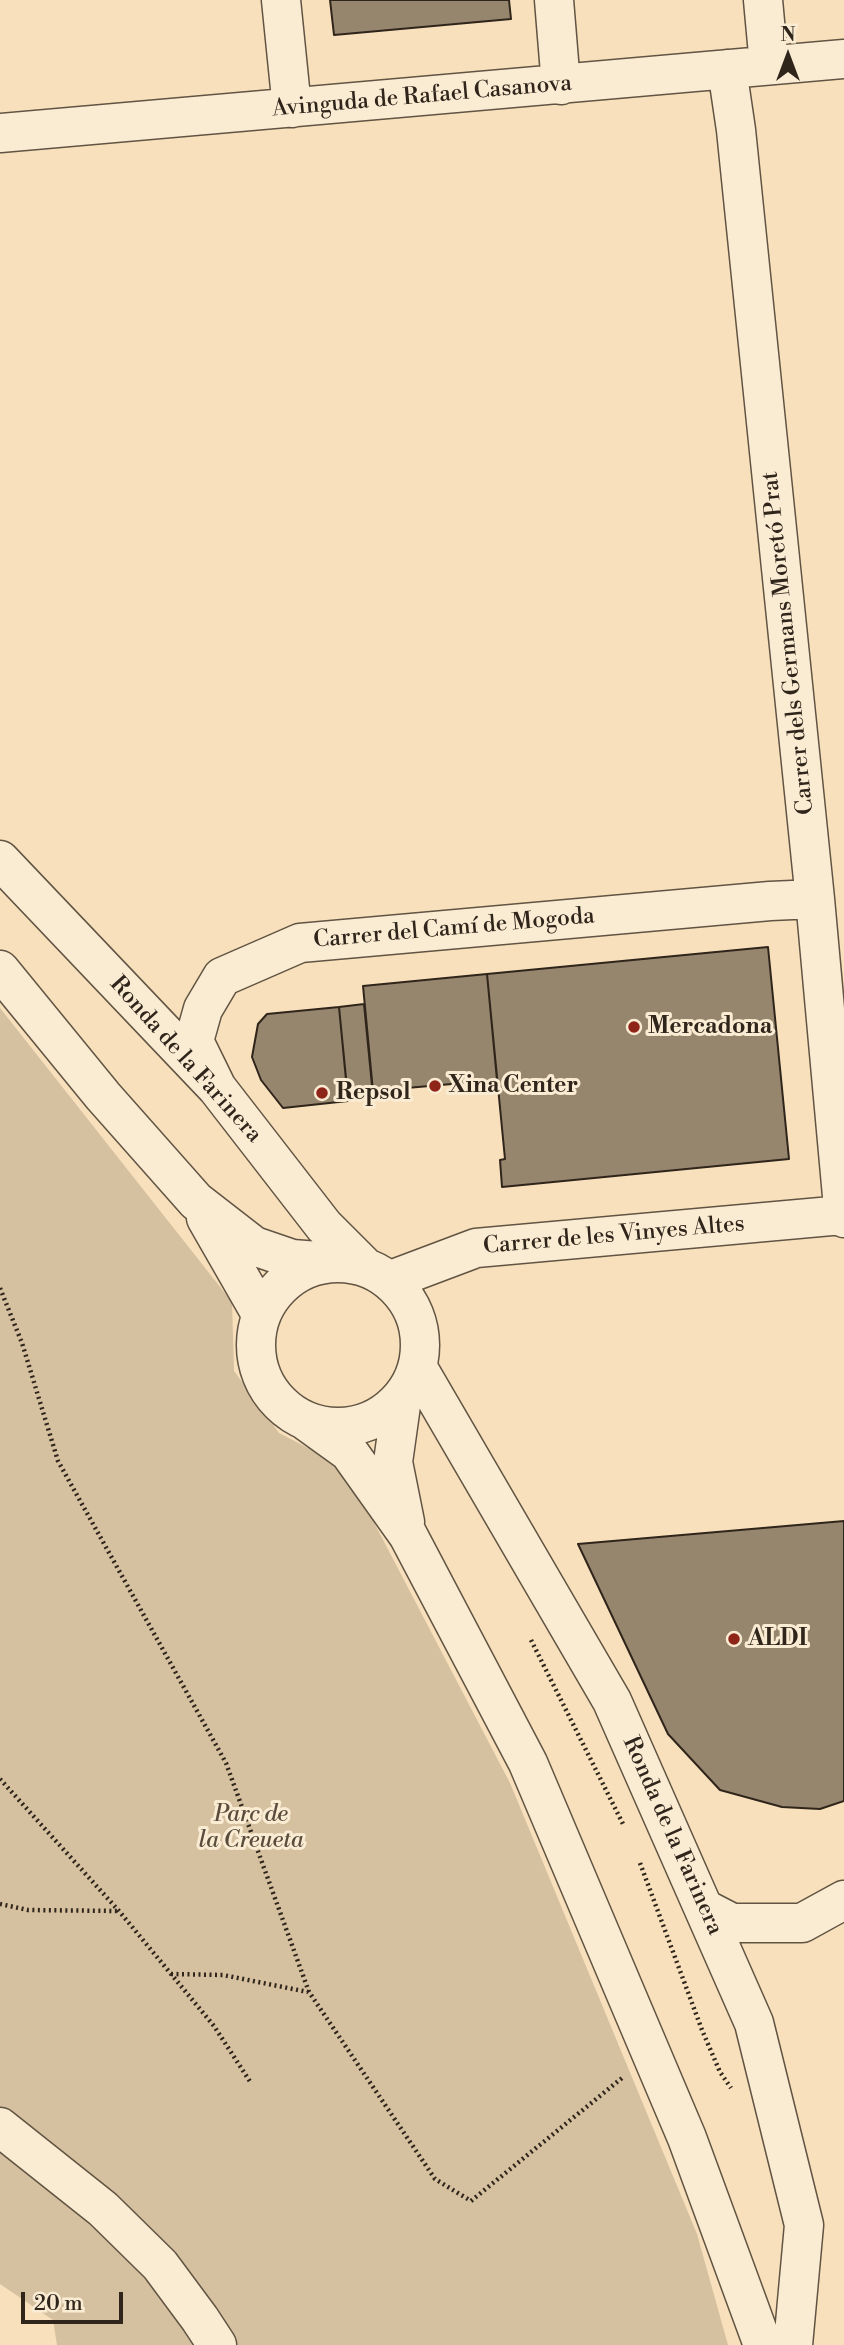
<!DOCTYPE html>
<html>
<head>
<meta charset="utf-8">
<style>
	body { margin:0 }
	#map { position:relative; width:844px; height:2345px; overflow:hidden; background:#f7e0bb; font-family:"Libre Bodoni",serif }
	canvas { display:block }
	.north { position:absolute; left:753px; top:21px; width:70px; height:70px; -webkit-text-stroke:5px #faebd3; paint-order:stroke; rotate:0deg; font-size:19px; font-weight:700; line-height:28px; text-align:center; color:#2f251b }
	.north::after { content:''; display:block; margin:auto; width:24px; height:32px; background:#2f251b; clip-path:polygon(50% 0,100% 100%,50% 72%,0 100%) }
	.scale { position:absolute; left:21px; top:2292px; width:102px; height:32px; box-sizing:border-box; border:4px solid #2f251b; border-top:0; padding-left:9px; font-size:21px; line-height:24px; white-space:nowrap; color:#2f251b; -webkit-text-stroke:5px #faebd3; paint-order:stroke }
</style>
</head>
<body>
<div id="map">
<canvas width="844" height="2345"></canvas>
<div class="north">N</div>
<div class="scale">20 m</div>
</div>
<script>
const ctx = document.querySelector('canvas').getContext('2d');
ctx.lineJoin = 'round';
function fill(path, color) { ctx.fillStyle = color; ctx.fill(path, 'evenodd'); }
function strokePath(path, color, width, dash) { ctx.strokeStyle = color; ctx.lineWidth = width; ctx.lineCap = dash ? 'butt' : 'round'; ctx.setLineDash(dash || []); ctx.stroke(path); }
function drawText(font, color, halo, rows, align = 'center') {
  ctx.font = font + ' "Libre Bodoni",serif'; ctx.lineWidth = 6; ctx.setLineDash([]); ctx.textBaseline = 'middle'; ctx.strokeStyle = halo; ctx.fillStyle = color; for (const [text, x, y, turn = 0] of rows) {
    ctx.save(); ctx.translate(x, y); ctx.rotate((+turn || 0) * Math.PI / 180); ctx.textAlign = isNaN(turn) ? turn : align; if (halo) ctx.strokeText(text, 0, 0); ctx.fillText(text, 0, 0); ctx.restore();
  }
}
const green = new Path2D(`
	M0 1008 232 1302 234 1371 279 1433 345 1467 510 1783 697 2234 728 2345H234L0 2110Z
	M0 2151 82 2213 179 2314 199 2345H57L53 2320 0 2284Z`);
const building = new Path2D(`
	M330 0H509L511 19 334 35Z
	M768 947 789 1159 502 1187 500 1160 505 1159 487 974Z
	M487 974 497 1080 373 1091 363 986Z
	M364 1004 373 1096 348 1098 339 1007Z
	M339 1007 348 1101 283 1108 261 1080 252 1057 258 1024 267 1014Z
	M844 1521V1801L820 1809 782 1807 720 1790 668 1734 578 1544Z`);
const path = new Path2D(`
	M0 1288 22 1343 58 1461 226 1763 309 1992 435 2179 471 2201 622 2078
	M531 1640 624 1826
	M0 1779 119 1911 214 2026 251 2083
	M640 1863 702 2030 720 2072 731 2088
	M0 1904 28 1910 118 1911
	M171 1974 223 1975 308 1992`);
const minor = new Path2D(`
	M281 0 292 108
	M554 0 561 85
	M763 0 769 65
	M727 69 736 130 815 899 844 1218
	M0 133 844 59
	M0 860 217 1088 324 1226 364 1266
	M0 970 103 1096 196 1201 254 1246 292 1259 331 1262
	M217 1088 194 1041 203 1009 222 977 300 943 770 901 815 899
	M206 1218 261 1314
	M256 1345a82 82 0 1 1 164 0a82 82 0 1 1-164 0Z
	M391 1280 476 1248 843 1215
	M418 1368 612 1701 754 2023 804 2225 793 2345
	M402 1398 393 1462 405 1522
	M306 1421 349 1452 408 1535 528 1763 687 2138 763 2345
	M705 1909 732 1923H802L844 1900
	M0 2127 103 2209 160 2265 200 2319 217 2345`);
const markers = [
	[634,1027,7,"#8f2418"],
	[435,1086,7,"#8f2418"],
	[322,1093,7,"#8f2418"],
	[734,1639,7,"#8f2418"]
];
const streetNames = [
	["Avinguda de Rafael Casanova",422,97,-5],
	["Carrer dels Germans Moretó Prat",789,643,-96],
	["Carrer del Camí de Mogoda",454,929,-5],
	["Ronda de la Farinera",185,1060,48],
	["Carrer de les Vinyes Altes",614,1236,-5],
	["Ronda de la Farinera",672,1836,66]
];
const poiNames = [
	["Mercadona",648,1027],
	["Xina Center",449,1086],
	["Repsol",336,1093],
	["ALDI",748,1639]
];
const parkNames = [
	["Parc de",251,1815],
	["la Creueta",251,1841]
];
fill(green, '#d5c0a0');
fill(building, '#97866e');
strokePath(building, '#2f251b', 2);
strokePath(minor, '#615443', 41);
strokePath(path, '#2f251b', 4.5, [2, 3.5]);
strokePath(minor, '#faebd3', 38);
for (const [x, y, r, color] of markers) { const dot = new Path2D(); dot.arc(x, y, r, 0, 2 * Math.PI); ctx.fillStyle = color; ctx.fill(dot); strokePath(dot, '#faebd3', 2.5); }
drawText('23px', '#2f251b', '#faebd3', streetNames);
drawText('bold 23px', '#2f251b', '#faebd3', poiNames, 'left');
drawText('italic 23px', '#584c3c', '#faebd3', parkNames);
</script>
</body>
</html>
